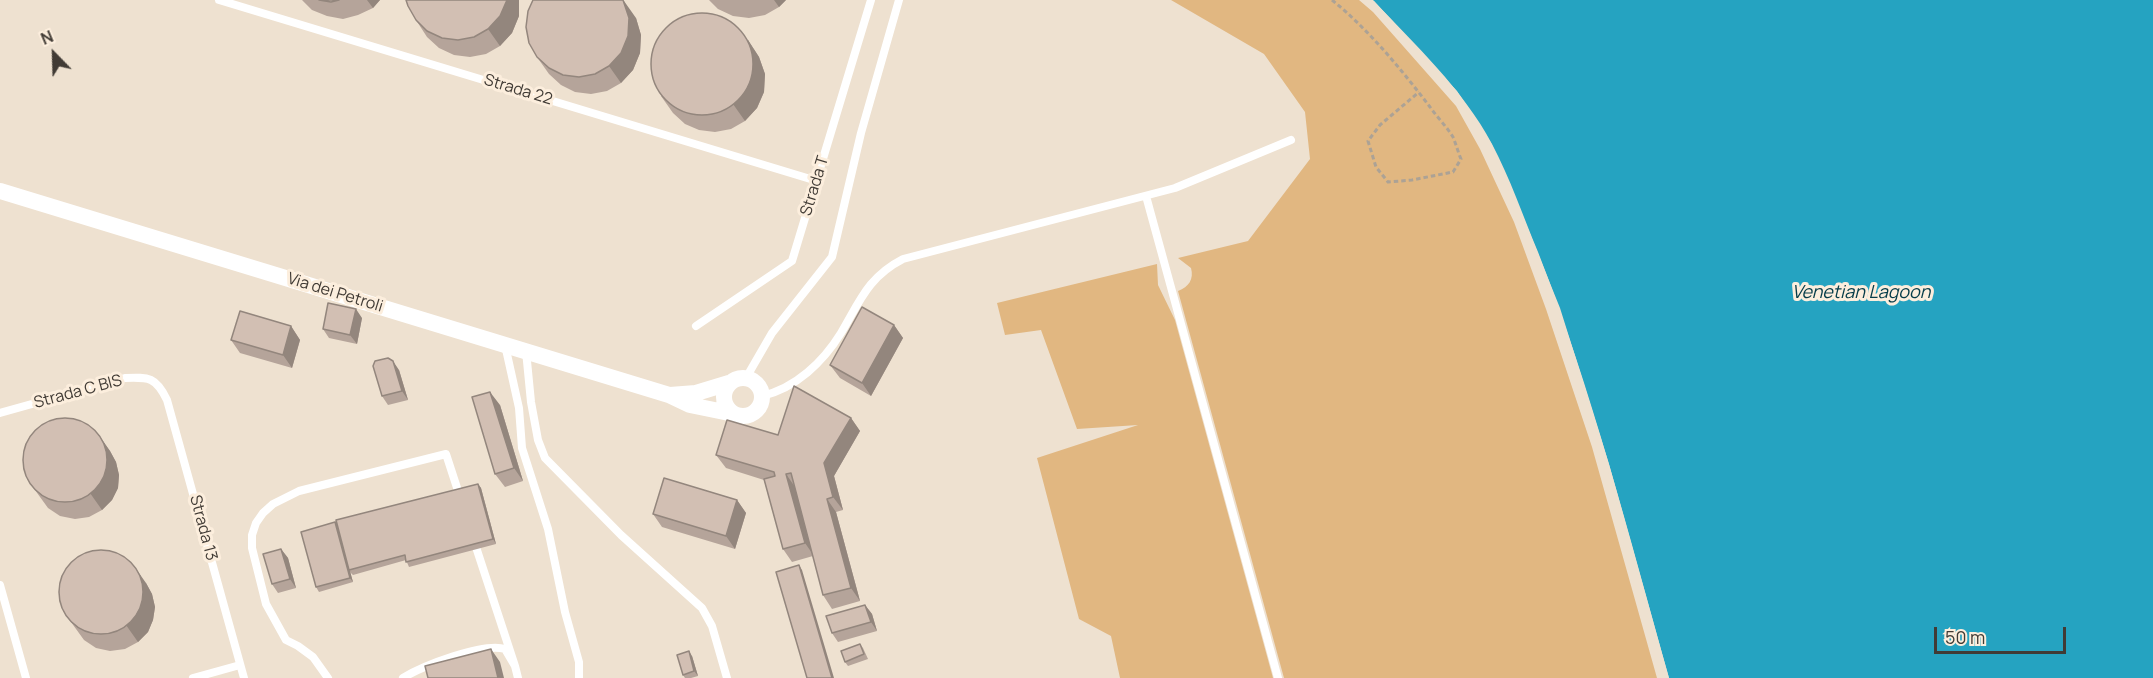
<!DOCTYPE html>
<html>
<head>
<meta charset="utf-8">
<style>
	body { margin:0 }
	#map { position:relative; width:2153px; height:678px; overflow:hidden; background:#eee1d0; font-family:Manrope,sans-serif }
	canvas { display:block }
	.north { position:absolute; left:24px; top:24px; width:60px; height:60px; -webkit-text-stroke:4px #fceedd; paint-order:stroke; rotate:337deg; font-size:16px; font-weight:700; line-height:24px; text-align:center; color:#413b35 }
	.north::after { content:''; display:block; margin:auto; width:21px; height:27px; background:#413b35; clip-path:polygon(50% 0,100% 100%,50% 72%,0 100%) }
	.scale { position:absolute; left:1934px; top:627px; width:132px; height:27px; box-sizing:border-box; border:3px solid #413b35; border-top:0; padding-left:8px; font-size:18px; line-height:21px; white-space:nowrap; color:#413b35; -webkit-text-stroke:4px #fceedd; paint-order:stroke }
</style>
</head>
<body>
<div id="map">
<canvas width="2153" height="678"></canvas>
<div class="north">N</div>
<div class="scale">50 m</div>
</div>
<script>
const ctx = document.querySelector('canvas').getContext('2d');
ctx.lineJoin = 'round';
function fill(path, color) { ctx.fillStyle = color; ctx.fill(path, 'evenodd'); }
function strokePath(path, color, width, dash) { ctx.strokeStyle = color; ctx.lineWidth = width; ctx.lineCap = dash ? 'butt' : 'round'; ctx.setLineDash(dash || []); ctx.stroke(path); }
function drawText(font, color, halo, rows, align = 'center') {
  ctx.font = font + ' Manrope,sans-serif'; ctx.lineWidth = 6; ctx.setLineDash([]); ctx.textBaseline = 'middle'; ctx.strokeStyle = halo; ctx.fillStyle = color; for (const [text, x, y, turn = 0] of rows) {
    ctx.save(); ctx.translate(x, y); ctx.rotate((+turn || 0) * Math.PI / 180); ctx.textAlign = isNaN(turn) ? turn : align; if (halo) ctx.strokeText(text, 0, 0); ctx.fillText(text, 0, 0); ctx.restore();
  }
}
const green = new Path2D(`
	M1171 0H1359L1373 12 1456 106 1480 149 1514 222 1546 309 1592 447 1657 678H1284L1178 291C1189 287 1194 279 1191 268L1178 258 1248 241 1310 159 1305 112 1264 54Z
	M1157 264 1158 285 1175 320 1273 678H1120L1111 636 1079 619 1037 458 1138 425 1077 429 1041 330 1005 335 997 303Z`);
const water = new Path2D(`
	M1373 0H2153V678H1669C1629 535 1592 391 1538 252 1523 216 1510 178 1492 144 1463 89 1415 45 1373 0Z`);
const pier = new Path2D(`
	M1370 0 1374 1 1457 91 1491 143 1522 214 1560 308 1609 464 1669 678H1665L1606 465 1557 309 1519 215 1489 144 1454 92Z`);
const path = new Path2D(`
	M1332 0C1369 30 1401 69 1430 107 1437 117 1447 127 1453 137 1456 144 1458 152 1461 159L1453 172 1412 180 1388 182 1376 167 1368 141 1380 125 1419 92`);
const lane = new Path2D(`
	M219 0 817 181
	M1146 196 1278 678
	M696 326 792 261 871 0
	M505 345 519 408 522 448 548 529 565 612 579 662V678
	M526 351 531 402 538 440 545 458 621 535 702 608 712 626 727 678
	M746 378 772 333 832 257 861 133 899 0
	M762 396C796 388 823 362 841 333 860 301 868 277 903 259L1175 188 1291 140
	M0 413 125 378C149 377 156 377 167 400L244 678
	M474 541 515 666
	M0 585 26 678
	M193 678 240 665
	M328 678 313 657 298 646 286 640 266 604 252 548V535L256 523 263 513 273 504 299 491 446 454 461 500
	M403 678C422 666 484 642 505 649L515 666 518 678`);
const street = new Path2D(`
	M0 191 669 395 690 405 734 414
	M724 397a19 19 0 1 1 38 0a19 19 0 1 1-38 0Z
	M670 395 696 393 729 383`);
const wall = new Path2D(`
	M302 0H380L373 8 358 15 343 19 327 16 312 10Z
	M709 0H786L779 7 765 15 749 18 733 16 718 9Z
	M519 16 512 33 500 46 486 54 470 57 454 55 439 48 427 37 416 20Z
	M636 18 641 35 640 53 633 70 621 83 607 91 591 94 575 92 561 85 549 74 537 57Z
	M748 40 759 57 765 74 764 92 757 108 745 121 731 129 715 132 699 130 685 124 673 113 661 96Z
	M362 318 357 344 329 338 323 329Z
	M894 325 903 338 871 396 840 378 830 365Z
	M291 326 300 340 292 368 240 353 231 340Z
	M399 370 408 400 388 405 382 396Z
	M500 405 523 481 505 487 495 474Z
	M851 418 860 431 834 476 843 510 836 512 860 601 832 609 823 595 813 556 792 562 783 549 764 480 726 468 716 455 778 435Z
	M98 434 110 451 116 462 119 475 118 488 112 500 102 510 89 517 75 519 60 516 48 508 27 479Z
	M478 484 481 488 496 544 409 567 406 560 353 575 350 572 353 582 319 592 316 587 335 522 337 526Z
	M737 500 746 513 735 549 662 527 653 514Z
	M281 549 288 558 296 588 278 593 272 584Z
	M146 583 152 594 155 607 153 620 148 632 138 642 125 649 110 651 96 648 84 640 63 611Z
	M865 605 872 614 877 631 838 642 832 633Z
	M860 644 863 648 868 659 848 666 845 662Z
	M692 656 698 676 691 678H685L683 675Z`);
const shadedWall = new Path2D(`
	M367 0H380L373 8Z
	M507 0H519V16L512 33 500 46 488 29Z
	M774 0H786L779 7Z
	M624 1 636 18 641 35 640 53 633 70 621 83 609 66Z
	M748 40 759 57 765 74 764 92 757 108 745 121 733 104Z
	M356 309 362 318 357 344 350 335Z
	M894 325 903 338 871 396 862 383Z
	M291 326 300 340 292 368 283 355Z
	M393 361 399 370 408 400 402 391Z
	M490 392 500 405 523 481 514 468Z
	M851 418 860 431 834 476 843 510 833 497 824 463Z
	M98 434 110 451 116 462 119 475 118 488 112 500 102 510 90 493Z
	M786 474 795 487 814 556 805 543Z
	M478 484 481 488 496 544 493 539Z
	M827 499 836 512 860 601 851 588Z
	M737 500 746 513 735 549 726 536Z
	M335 522 338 527 353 582 350 578Z
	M281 549 288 558 296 588 290 579Z
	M799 565 802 570 834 678H832Z
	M134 566 146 583 152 594 155 607 153 620 148 632 138 642 126 625Z
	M865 605 872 614 877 631 871 622Z
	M491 649 500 662 504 678H498Z
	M689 651 692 656 698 676 694 671Z`);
const building = new Path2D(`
	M319 0H339L331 2Z
	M406 0H507L500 16 488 29 474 37 458 40 442 38 427 31 416 20 408 6Z
	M533 0H623L629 18 628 36 621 53 609 66 595 74 579 77 563 75 549 68 537 57 529 43 526 27 528 11Z
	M651 64a51 51 0 1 1 102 0a51 51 0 1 1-102 0Z
	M328 303 356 309 350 335 323 329Z
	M862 307 894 325 862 383 830 365Z
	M240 311 291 326 283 355 231 340Z
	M388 358 393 361 402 391 382 396 373 366 375 361Z
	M794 386 851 418 824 463 833 497 827 499 851 588 823 595 791 473 786 474 805 543 783 549 764 479 775 476 774 472 716 455 727 420 778 435Z
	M490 392 514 468 495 474 472 397Z
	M23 460a42 42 0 1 1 84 0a42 42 0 1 1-84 0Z
	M664 478 737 500 726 536 653 514Z
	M478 484 493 539 406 562 405 555 349 570 336 520Z
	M335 522 350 578 316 587 301 532Z
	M281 549 290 579 272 584 263 554Z
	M59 592a42 42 0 1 1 84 0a42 42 0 1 1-84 0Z
	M799 565 832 678H807L776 572Z
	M865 605 871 622 832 633 826 616Z
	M860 644 864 654 845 662 841 651Z
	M491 649 498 678H428L425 666Z
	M689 651 694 671 683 675 677 655Z`);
const streetNames = [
	["Strada 22",518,90,17],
	["Strada T",815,186,-73],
	["Via dei Petroli",335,293,17],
	["Strada C BIS",78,392,-15],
	["Strada 13",203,528,75]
];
const waterNames = [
	["Venetian Lagoon",1861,293]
];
fill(green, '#e1b781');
fill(water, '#25a3c1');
fill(pier, '#eee1d0');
strokePath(path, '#aca295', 3, [4.5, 3]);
strokePath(lane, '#fff', 8);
strokePath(street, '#fff', 16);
fill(wall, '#b5a49a');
fill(shadedWall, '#93867d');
fill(building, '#d2bfb3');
strokePath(building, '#93867d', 1.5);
drawText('16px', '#413b35', '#fceedd', streetNames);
drawText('italic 18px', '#053c49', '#fceedd', waterNames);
</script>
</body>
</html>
